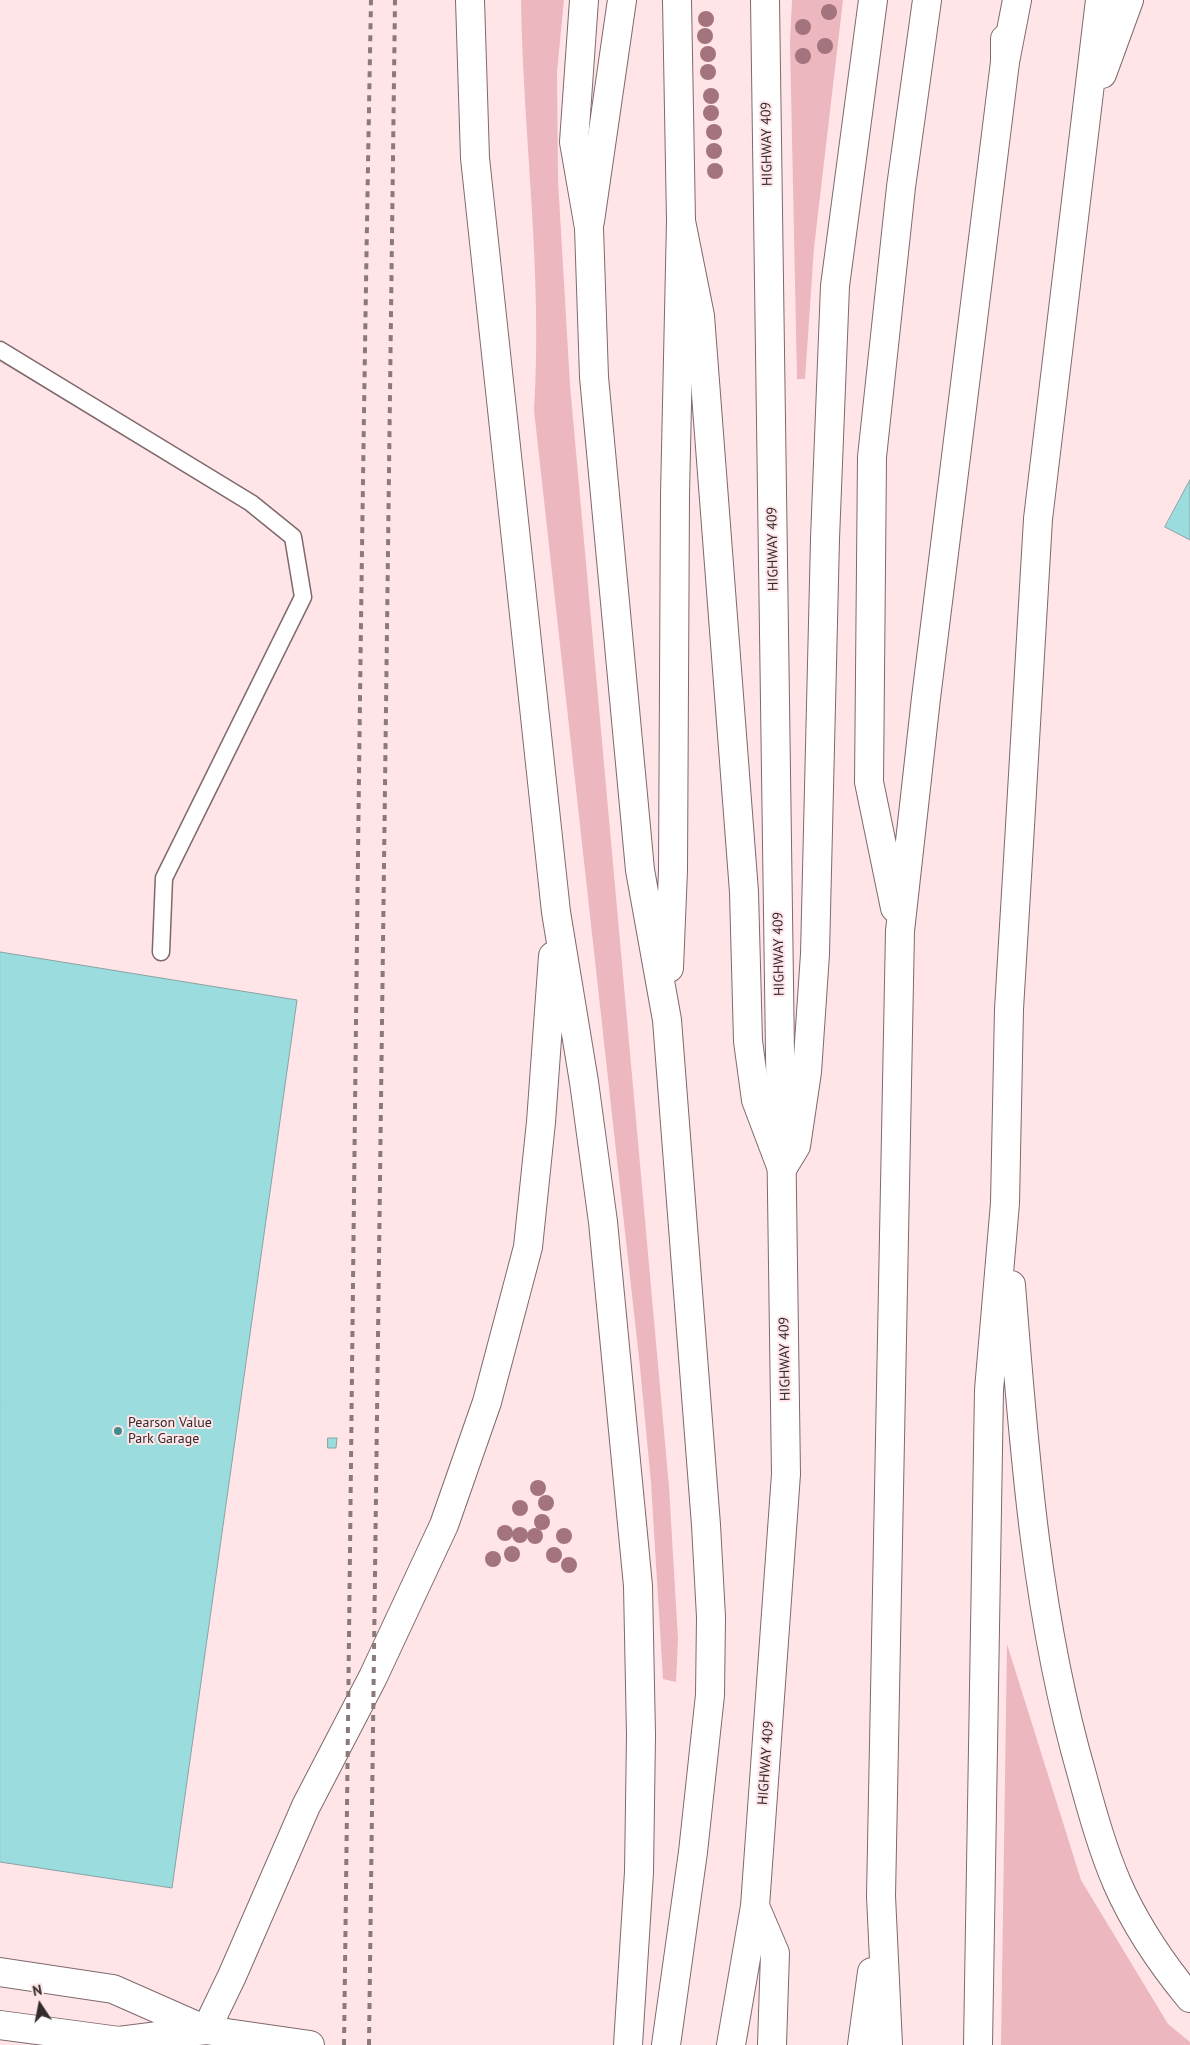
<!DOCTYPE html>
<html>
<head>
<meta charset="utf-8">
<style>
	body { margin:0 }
	#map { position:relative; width:1190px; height:2045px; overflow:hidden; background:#ffe5e8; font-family:"PT Sans",sans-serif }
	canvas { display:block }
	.north { position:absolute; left:15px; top:1980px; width:50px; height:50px; -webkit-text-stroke:4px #ffe5e8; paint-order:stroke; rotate:349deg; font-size:14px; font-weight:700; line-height:20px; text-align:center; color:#332a2b }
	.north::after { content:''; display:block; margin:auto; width:18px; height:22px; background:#332a2b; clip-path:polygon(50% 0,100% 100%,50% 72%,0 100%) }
</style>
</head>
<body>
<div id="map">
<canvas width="1190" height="2045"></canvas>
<div class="north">N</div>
</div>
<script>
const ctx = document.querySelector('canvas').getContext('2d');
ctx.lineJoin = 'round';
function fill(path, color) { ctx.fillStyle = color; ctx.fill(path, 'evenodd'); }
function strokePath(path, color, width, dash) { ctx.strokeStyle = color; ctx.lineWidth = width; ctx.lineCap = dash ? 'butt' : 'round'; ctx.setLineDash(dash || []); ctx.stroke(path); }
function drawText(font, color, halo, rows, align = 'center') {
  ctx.font = font + ' "PT Sans",sans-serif'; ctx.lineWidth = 4; ctx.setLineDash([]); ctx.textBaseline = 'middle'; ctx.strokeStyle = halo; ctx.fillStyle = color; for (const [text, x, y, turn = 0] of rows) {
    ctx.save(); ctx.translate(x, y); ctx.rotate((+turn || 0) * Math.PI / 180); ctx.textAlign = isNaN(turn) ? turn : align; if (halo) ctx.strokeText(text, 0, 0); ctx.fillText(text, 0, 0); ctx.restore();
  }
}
const green = new Path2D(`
	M521 0H564L557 72 558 180 570 385 669 1487 678 1639 676 1682 663 1679 651 1483 640 1367 534 410C543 273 523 137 521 0Z
	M792 0H843L814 248 805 379H797L790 42Z
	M1007 1644 1081 1880 1168 2024 1190 2042V2045H1001Z`);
const building = new Path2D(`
	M1190 480V540L1165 527Z
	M0 952 297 1000 172 1888 0 1862Z
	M328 1438H337L336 1448H328Z`);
const service = new Path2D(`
	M0 350 251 503 293 537 303 597 164 878 161 952`);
const tertiary = new Path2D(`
	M589 228 594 377 640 870 667 1020 706 1525 711 1617 710 1695 693 1852 666 2045
	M669 968 673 870 675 495 681 221 677 0
	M0 1972 113 1989 206 2030
	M0 2025 119 2041 206 2030 310 2045`);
const trunk = new Path2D(`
	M590 221 622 0
	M895 908 869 782 872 457 901 187 927 0
	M755 1906 775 1953 772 2045
	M731 2045 755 1906 786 1474 765 0
	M862 2045 872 1972
	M888 2045 881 1896 900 931 926 698 1005 62V39`);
const motorway = new Path2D(`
	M470 0 475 158 556 912 584 1082 603 1222 638 1586 641 1735 639 1872 628 2045
	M584 0 574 142 589 228
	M1005 62 1017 0
	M1102 74 1129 0
	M681 221 700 316 744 892 748 1041 756 1100 782 1169
	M782 1169 796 1146 807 1072 815 954 825 539 835 286 873 0
	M1011 1285C1024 1450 1036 1616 1082 1775 1092 1811 1102 1848 1117 1883 1135 1924 1161 1963 1190 1998
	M206 2030 232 1976 306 1806 373 1677 444 1525 487 1402 528 1247 541 1122 553 956
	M978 2045 989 1390 1005 1203 1009 1009 1019 843 1038 519 1100 0`);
const rail = new Path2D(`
	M344 2045C353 1363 358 682 371 0
	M369 2045 395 0`);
const trees = [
	[829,12],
	[706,19],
	[803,27],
	[705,36],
	[825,46],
	[708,54],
	[803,56],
	[708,72],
	[711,96],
	[711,113],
	[714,132],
	[714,151],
	[715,171],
	[538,1488],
	[546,1503],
	[520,1508],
	[542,1522],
	[505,1533],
	[520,1535],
	[535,1536],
	[564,1536],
	[512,1554],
	[554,1555],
	[493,1559],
	[569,1565]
];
const markers = [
	[118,1431,5,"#428a8d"]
];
const streetNames = [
	["HIGHWAY 409",767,144,-91],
	["HIGHWAY 409",773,549,-91],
	["HIGHWAY 409",779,954,-91],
	["HIGHWAY 409",785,1359,-91],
	["HIGHWAY 409",766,1763,-86]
];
const poiNames = [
	["Pearson Value",128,1423],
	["Park Garage",128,1439]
];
fill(green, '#edb7bf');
fill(building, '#9bdcdf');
strokePath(building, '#89a2a3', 1);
strokePath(service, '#7f696c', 19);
strokePath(tertiary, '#7f696c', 30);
strokePath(trunk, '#7f696c', 30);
strokePath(motorway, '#7f696c', 30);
strokePath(service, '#fff', 16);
strokePath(tertiary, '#fff', 28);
strokePath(trunk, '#fff', 28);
strokePath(motorway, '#fff', 28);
strokePath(rail, '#8a7a7b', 4, [6, 6]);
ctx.fillStyle = '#a3737e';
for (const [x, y] of trees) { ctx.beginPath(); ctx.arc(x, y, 8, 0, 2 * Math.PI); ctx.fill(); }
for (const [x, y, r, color] of markers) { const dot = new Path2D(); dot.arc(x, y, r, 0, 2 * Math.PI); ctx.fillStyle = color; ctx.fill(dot); strokePath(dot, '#ffe5e8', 2); }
drawText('14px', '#332a2b', '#ffe5e8', streetNames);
drawText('14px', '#332a2b', '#ffe5e8', poiNames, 'left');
</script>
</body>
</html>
